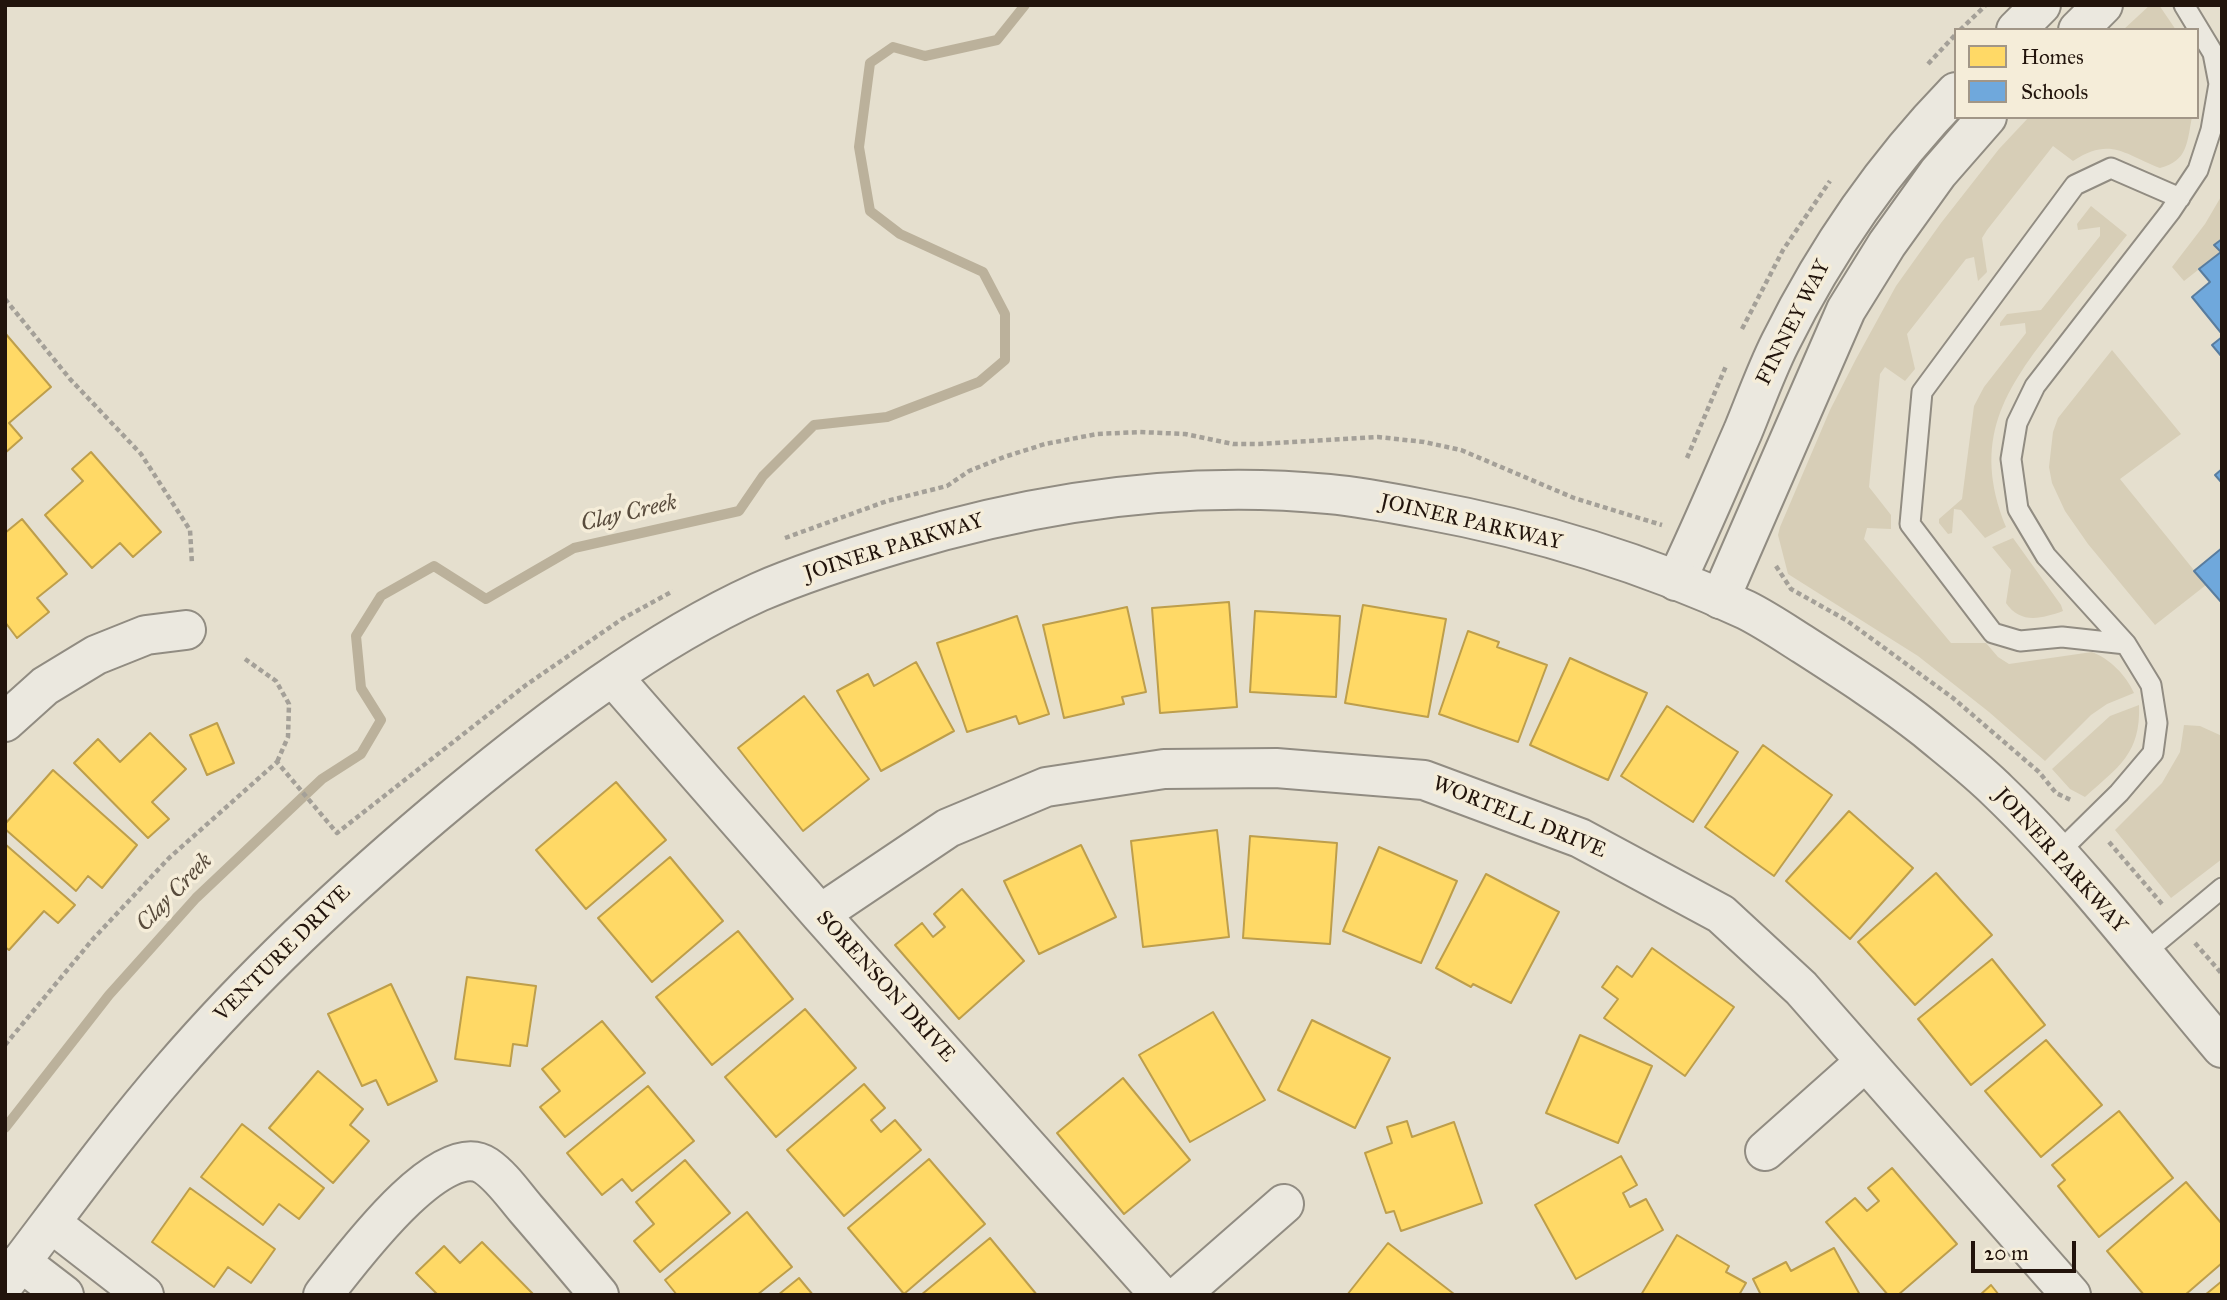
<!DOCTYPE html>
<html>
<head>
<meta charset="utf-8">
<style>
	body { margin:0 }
	#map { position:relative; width:2227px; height:1300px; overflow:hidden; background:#e5dfce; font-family:"IM FELL Great Primer",serif }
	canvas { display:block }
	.frame { position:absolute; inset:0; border:7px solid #22140c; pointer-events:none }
	.legend { position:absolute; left:1954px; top:28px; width:245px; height:91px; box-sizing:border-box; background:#f5edd9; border:2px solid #a19687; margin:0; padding:9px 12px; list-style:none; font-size:21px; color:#22140c }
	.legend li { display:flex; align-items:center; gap:14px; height:35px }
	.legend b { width:35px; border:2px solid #a19687 }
	.scale { position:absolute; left:1971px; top:1241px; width:105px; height:32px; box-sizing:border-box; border:4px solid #22140c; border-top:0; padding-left:9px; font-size:21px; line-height:24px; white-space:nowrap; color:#22140c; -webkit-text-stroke:5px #f5edd9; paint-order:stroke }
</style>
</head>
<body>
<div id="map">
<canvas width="2227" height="1300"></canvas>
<div class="frame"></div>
<ul class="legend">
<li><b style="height:19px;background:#ffd966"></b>Homes</li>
<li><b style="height:19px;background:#6fa8dc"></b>Schools</li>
</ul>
<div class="scale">20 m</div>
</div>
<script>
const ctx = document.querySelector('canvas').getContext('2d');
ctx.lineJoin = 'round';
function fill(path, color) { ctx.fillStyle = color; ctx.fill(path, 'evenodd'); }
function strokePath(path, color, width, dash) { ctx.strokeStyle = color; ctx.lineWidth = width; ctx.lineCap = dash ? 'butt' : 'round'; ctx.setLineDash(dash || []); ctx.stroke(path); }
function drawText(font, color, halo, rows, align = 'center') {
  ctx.font = font + ' "IM FELL Great Primer",serif'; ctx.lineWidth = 7; ctx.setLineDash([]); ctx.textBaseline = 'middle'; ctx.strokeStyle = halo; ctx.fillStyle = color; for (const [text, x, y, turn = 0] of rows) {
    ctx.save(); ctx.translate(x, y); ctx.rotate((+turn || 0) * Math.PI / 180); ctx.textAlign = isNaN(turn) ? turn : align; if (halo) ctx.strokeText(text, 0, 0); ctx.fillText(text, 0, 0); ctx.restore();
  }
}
const green = new Path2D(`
	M2150 5H2159L2176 30H2123Z
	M2029 117H2192C2187 142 2188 161 2160 168 2125 155 2111 136 2073 161L2053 146 1987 230 1982 238 1987 272 1978 281 1974 257 1966 259 1907 334 1915 369 1905 381 1885 367 1880 374 1869 487 1891 515V529L1867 528 1864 539 1951 643H1986L1998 657 2009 664 2092 652C2110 659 2126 675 2134 693L2107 704 2091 715 2045 761 1989 712 1918 656 1788 574 1778 535 1780 527 1830 410 1856 359 1896 286 1941 223 1999 149Z
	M2222 195 2221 252 2184 281 2172 267 2205 224Z
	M2091 206 2127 235C2104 264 2080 293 2057 323 2004 390 1971 440 2006 527L1985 538 1961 510 1954 509 1952 533 1948 534 1939 523V519L1962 499 1974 406 1984 387 2026 333 2025 323 2000 326V323L2007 314 2041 310 2100 236V227L2078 230 2077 224Z
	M2112 350 2181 434 2120 479 2206 585 2155 625 2088 544 2065 511 2052 483 2049 467 2053 432 2058 418Z
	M2013 538 2061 605 2063 611C2041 619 2020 624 2006 603L2011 570 1992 547Z
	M2139 705C2141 754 2118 767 2085 797L2070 789 2052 769 2110 716Z
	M2184 725 2200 726 2222 736V859L2171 898 2115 830 2162 783 2180 752Z`);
const homes = new Path2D(`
	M5 333 51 387 9 423 22 438 5 453Z
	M91 452 161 532 133 557 120 543 92 568 45 515 83 481 72 469Z
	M22 519 67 574 37 598 49 612 17 638 5 622V533Z
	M1229 602 1237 707 1160 713 1152 608Z
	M1363 605 1446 619 1428 717 1345 703Z
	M1127 607 1146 692 1122 697 1124 704 1064 718 1043 625Z
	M1255 611 1340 616 1336 697 1250 692Z
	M1017 616 1049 714 1019 724 1016 716 967 732 937 643Z
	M1468 631 1499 642 1497 647 1547 665 1518 742 1439 714Z
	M1570 658 1647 693 1608 780 1530 745Z
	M916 662 954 731 881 771 837 691 868 674 874 686Z
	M804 696 869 779 803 831 738 748Z
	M1667 706 1738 752 1693 822 1621 776Z
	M217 723 234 763 207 775 190 735Z
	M150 733 186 769 152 802 169 819 148 838 74 763 98 739 120 762Z
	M1763 745 1832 795 1774 876 1705 827Z
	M53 770 137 845 102 888 88 876 76 891 5 829V824Z
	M616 782 666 840 586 909 536 850Z
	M1849 811 1913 868 1850 939 1786 881Z
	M1217 830 1229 937 1143 947 1131 841Z
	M1250 836 1337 843 1330 944 1243 938Z
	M5 844 75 905 58 923 44 911 9 950 5 947Z
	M1081 845 1116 917 1039 954 1004 881Z
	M1379 847 1457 881 1421 963 1343 931Z
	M670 857 723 921 652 982 598 918Z
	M1936 873 1992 935 1915 1005 1858 942Z
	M1486 874 1559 912 1511 1003 1473 984 1471 987 1436 968Z
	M962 889 1024 961 959 1019 895 945 922 923 933 937 945 927 934 914Z
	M738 931 793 999 712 1065 656 997Z
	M1652 948 1734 1007 1685 1076 1604 1018 1618 999 1602 987 1617 966 1632 977Z
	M1992 959 2045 1025 1971 1085 1918 1019Z
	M467 977 536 986 527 1046 513 1044 510 1066 455 1059Z
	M391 984 437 1081 388 1105 376 1080 362 1086 328 1014Z
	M805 1009 856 1068 776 1137 725 1077Z
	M1213 1012 1265 1100 1190 1142 1139 1055Z
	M1312 1020 1390 1058 1355 1128 1278 1090Z
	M602 1021 645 1073 565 1137 540 1107 560 1091 542 1069Z
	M1580 1035 1652 1066 1618 1143 1546 1113Z
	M2046 1040 2102 1105 2041 1157 1985 1091Z
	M318 1071 363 1109 350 1125 369 1141 333 1183 269 1128Z
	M1123 1078 1190 1160 1124 1214 1057 1133Z
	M864 1084 885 1108 871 1120 881 1132 895 1120 921 1150 844 1216 787 1150Z
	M648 1086 694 1141 632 1191 622 1179 602 1195 567 1153Z
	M2119 1111 2173 1178 2099 1237 2058 1186 2065 1180 2052 1165Z
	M1407 1121 1412 1137 1454 1122 1482 1203 1401 1231 1394 1211 1386 1213 1365 1153 1392 1143 1387 1127Z
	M242 1124 324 1188 299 1219 279 1204 263 1225 201 1177Z
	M1621 1156 1637 1185 1623 1193 1630 1207 1646 1199 1663 1230 1576 1279 1535 1205Z
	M929 1159 985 1224 904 1294 848 1228Z
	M685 1160 730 1213 660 1272 634 1241 654 1224 636 1202Z
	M1892 1168 1957 1244 1898 1295H1888L1826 1222 1855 1198 1867 1211 1879 1201 1868 1188Z
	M2186 1182 2222 1224V1263L2185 1295H2144L2107 1251Z
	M190 1188 275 1249 251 1283 228 1267 214 1287 152 1242Z
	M747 1212 792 1267 757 1295H677L665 1280Z
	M1677 1235 1729 1266 1726 1272 1746 1283 1739 1295H1641Z
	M990 1238 1037 1295H921Z
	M482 1242 534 1295H438L416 1273 444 1246 460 1263Z
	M1388 1243 1454 1294 1453 1295H1347Z
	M1834 1248 1860 1295H1761L1753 1279 1786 1262 1791 1271Z
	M799 1278 813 1295H778Z
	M2222 1281V1295H2205Z
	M1991 1285 1999 1295H1980Z`);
const schools = new Path2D(`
	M2222 239V334L2192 297 2210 282 2199 269 2221 252 2214 245Z
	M2222 337V357L2212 345Z
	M2222 469V483L2215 475Z
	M2222 548V603L2194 571Z`);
const stream = new Path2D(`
	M5 1128 109 995 196 898 322 779 361 754 381 720 361 688 356 636 381 596 434 566 486 599 574 548 739 511 763 476 814 425 887 417 979 382 1005 360V314L983 272 900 234 870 211 859 147 870 63 893 47 925 56 997 40 1025 5`);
const path = new Path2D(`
	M1960 30 1985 6
	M1928 64 1956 34
	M5 299 70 379 141 454 190 530 192 564
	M1742 329 1783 250 1830 181
	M1687 458 1726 366
	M785 538 887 501 947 486 969 471 1004 457 1045 444 1097 434 1140 432 1185 434 1233 444H1259L1378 437 1424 442 1461 450 1574 498 1662 525
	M1776 566 1791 589 1846 620 1953 698 2039 772 2056 793 2073 801
	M245 659 276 681 289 704 288 737 277 762
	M2109 842 2162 904
	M2195 943 2222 974
	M5 1045 93 939 169 858 277 762 337 833 526 685 622 619 673 591`);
const service = new Path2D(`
	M2126 644 2062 637 2020 641 1993 633 1910 524 1922 392 2075 185 2111 168 2180 198
	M2058 853 2119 793 2153 753 2157 723 2151 685 2126 644 2046 556 2018 509 2011 459 2017 423 2035 386 2170 212 2198 170 2211 130 2219 84 2213 53 2184 5
	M2143 954 2222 888`);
const minor = new Path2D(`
	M2016 30 2041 5
	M2078 30 2103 5
	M1676 581C1700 531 1721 481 1743 431 1755 402 1766 371 1780 343 1825 252 1885 165 1956 92
	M1720 599 1846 310 1887 244 1938 173 1987 117
	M613 677 820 914 1160 1295
	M5 722 45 686 96 655 146 635 186 630
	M820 914 948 828 1046 787 1164 769 1276 768 1424 780 1580 838 1721 914 1801 988 2071 1295
	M1765 1151 1865 1062
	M51 1223 144 1295
	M21 1262 64 1295
	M323 1295C347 1265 441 1135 486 1166 502 1177 514 1195 526 1209 551 1238 575 1266 599 1295
	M1180 1295 1284 1204`);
const tertiary = new Path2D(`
	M5 1283C60 1211 113 1137 172 1069 258 969 355 880 456 796 547 721 651 641 759 592 805 572 853 557 900 543 1039 501 1184 480 1329 494 1361 497 1392 503 1423 509 1532 529 1645 563 1746 610 1766 620 1785 633 1804 645 1846 672 1888 699 1927 730 1951 750 1977 770 1999 792 2080 870 2149 962 2222 1048`);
const streetNames = [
	["FINNEY WAY",1794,323,-63],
	["JOINER PARKWAY",1471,523,13],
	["JOINER PARKWAY",894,548,-17],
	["WORTELL DRIVE",1519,818,22],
	["JOINER PARKWAY",2060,861,48],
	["VENTURE DRIVE",283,954,-45],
	["SORENSON DRIVE",885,987,48]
];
const waterNames = [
	["Clay Creek",629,514,-13],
	["Clay Creek",175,893,-46]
];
fill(green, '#d7ceb7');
fill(homes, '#ffd966');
strokePath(homes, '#bd9e4b', 2);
fill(schools, '#6fa8dc');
strokePath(schools, '#587c9e', 2);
strokePath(stream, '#bbb19b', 10);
strokePath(service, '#918c82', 23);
strokePath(minor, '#918c82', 42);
strokePath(tertiary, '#918c82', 42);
strokePath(path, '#a4a098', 4.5, [5, 3.5]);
strokePath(service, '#ebe8df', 19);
strokePath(minor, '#ebe8df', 38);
strokePath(tertiary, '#ebe8df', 38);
drawText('21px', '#22140c', '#f5edd9', streetNames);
drawText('italic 23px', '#584b3c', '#f5edd9', waterNames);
</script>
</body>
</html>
